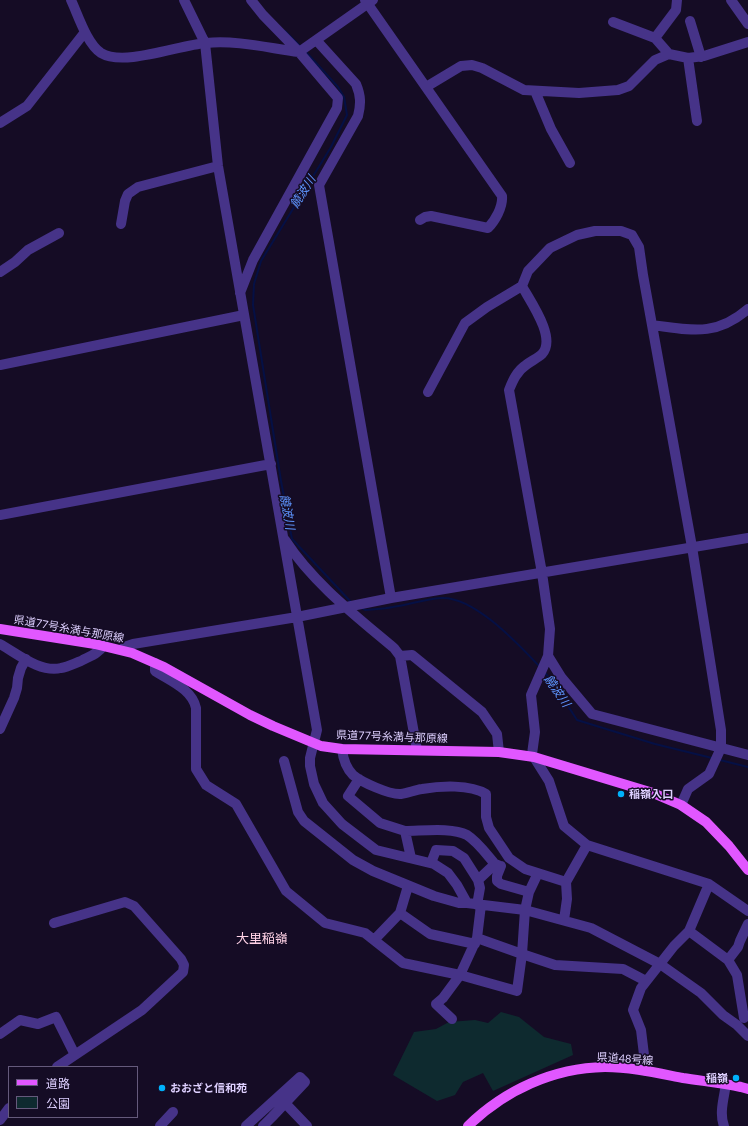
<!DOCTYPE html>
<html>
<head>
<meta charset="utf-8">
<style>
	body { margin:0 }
	#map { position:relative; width:748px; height:1126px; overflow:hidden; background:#150c25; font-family:Lato,"Noto Sans JP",sans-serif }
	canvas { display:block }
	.legend { position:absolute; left:8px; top:1066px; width:130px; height:52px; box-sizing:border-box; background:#150c25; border:1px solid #655a7c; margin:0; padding:5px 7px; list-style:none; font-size:12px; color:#ded0ff }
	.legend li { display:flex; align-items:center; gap:8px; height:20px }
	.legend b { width:20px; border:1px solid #655a7c }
</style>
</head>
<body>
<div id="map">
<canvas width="748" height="1126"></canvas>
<ul class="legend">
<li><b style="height:5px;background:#e157ff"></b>道路</li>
<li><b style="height:11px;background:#0e2a2f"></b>公園</li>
</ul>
</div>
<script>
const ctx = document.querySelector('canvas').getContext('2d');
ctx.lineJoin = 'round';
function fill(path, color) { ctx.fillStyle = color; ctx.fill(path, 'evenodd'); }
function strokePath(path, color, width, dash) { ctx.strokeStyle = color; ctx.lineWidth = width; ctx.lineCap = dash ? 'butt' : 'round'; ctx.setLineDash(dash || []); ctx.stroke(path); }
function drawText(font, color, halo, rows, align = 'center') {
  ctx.font = font + ' Lato,"Noto Sans JP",sans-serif'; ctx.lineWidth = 3; ctx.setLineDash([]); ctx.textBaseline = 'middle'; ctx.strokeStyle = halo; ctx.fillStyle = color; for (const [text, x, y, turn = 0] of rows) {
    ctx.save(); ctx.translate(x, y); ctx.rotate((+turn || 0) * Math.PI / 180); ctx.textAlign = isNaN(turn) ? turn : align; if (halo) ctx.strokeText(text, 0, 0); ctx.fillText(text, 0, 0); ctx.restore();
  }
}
const green = new Path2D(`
	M501 1012 519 1017 544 1037 571 1044 573 1055 493 1091 483 1073 463 1082 455 1095 437 1101 393 1075 414 1032 436 1029 449 1022 475 1020 488 1023Z`);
const stream = new Path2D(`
	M285 31 300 46
	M306 52 338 87 344 97 347 115 331 147 261 261 254 284 253 305 281 481 292 539 351 602
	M362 608 365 610C374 609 384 609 393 607 409 605 424 599 441 598 474 596 518 644 539 666
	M545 673 552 681 577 720 655 744 712 758
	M720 760 748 767`);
const minor = new Path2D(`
	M71 0C78 15 87 44 101 53 124 67 179 45 206 43 237 40 268 48 299 52L373 0
	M184 0 205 43 218 166 317 730 310 758V766L314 784 323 803 342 824 376 850 434 864 448 873 457 885 467 903 525 910 591 928 660 964 701 993 723 1015 737 1025 748 1036
	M365 0 502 196C503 207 495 221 488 228L431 216 425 217 420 220
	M731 0 748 24
	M690 21 701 57
	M613 22 655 38 669 54
	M655 38 676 10 677 0
	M317 41 356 84C361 96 361 104 358 116L319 185 391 598
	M688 58 697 121
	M426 87 461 66 472 65 482 68 524 90 579 93 618 90 629 86 655 60 669 54 688 58 704 56 748 42
	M535 91 551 129 570 163
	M0 123 27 106 85 32
	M121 224 125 201 128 194 138 187 218 166
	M0 272 15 262 28 250 59 233
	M522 286C530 301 557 338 542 354 538 358 531 361 526 365 517 371 513 380 509 390L542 573 550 629 548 656 531 695 535 732 532 754 549 781 564 826 587 845 709 884 748 911
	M240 293 253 260 337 108 338 98 299 52 263 15 251 0
	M652 325C691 330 716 337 748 309
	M0 365 244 315
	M428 392 465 323 487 307 522 286 528 271 550 248 577 235 595 231H621L632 235 639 247 643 275 692 547 721 730V748L709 774 688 789 681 805
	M0 515 271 464
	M285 540C313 583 356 616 394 648L400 656 417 750
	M0 644C18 654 40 673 61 668 68 667 75 663 81 661 90 656 98 654 104 645
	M122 649 127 646 133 644 297 617 391 598 748 538
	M400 656 412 655 482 712 497 734 499 752
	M548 656 561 677 592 714 748 755
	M155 663V671C170 681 192 689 196 708V769L206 785 236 804 286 891 325 923 365 933 403 963 460 975 477 938 481 905
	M0 729 14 698 17 688 18 678 21 668 26 659
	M342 749C343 758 346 768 353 775 361 782 390 795 401 794 408 793 415 790 422 789 440 786 470 784 486 794V817L489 828 509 858 525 869 566 882
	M284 761 298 812 304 821 353 860 373 871 434 896 459 903H467
	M359 779 348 796 380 823 405 831 411 858
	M405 831C422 831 452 827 467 835 478 842 487 855 495 864
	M431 863 436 850 453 851 464 858 478 880 480 888 477 905
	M501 866 497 876V881L501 884 529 892
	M478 880 495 864 500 866
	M400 913 430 934 475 944
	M564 920 567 899 566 882 587 845
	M54 923 125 902 134 906 181 959 184 965 183 972 142 1010 57 1067
	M689 931 728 960 737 975 744 1018
	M477 938 522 954 555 965 623 969 646 981
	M374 940 400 913 408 886
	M728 960 738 947 740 941 748 924
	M452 1019 436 1004 443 998 460 975 517 991 522 954 525 910 529 892 538 873
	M0 1034 20 1020 38 1024 56 1017 75 1055
	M646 1071 641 1030 633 1010 641 988 674 946 689 931 709 884
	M285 1103 307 1126
	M0 1120 9 1108
	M160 1126 173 1112
	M246 1126 300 1077 305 1082 272 1117 263 1126
	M724 1126C719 1113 724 1098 726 1084`);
const major = new Path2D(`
	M0 629 95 644 132 653 164 667 250 715 273 726 321 746 342 749 499 752 534 757 653 793 681 805 706 822 729 846 748 870
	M468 1126C505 1090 553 1068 605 1067 631 1067 657 1073 683 1078 702 1081 722 1083 741 1087L748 1089`);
const markers = [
	[621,794,4,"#00b1fb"],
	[736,1078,4,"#00b1fb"],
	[162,1088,4,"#00b1fb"]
];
const streetNames = [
	["県道77号糸満与那原線",69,629,10],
	["県道77号糸満与那原線",392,737,2],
	["県道48号線",625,1059,4]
];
const poiNames = [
	["稲嶺入口",629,794],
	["稲嶺",728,1078,"right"],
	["おおざと信和苑",170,1088]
];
const waterNames = [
	["饒波川",303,192,-58],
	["饒波川",287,512,80],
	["饒波川",557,691,55]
];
const quarterNames = [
	["大里稲嶺",262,939]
];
fill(green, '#0e2a2f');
strokePath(stream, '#051045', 2);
strokePath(minor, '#463388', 10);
strokePath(major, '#e157ff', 10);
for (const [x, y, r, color] of markers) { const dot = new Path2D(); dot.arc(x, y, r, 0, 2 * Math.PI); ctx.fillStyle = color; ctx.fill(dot); strokePath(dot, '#150c25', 1.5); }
drawText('11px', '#ded0ff', '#150c25', streetNames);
drawText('bold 11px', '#ded0ff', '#150c25', poiNames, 'left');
drawText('italic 12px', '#5e95ff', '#150c25', waterNames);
drawText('13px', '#ffd2e6', '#150c25', quarterNames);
</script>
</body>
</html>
